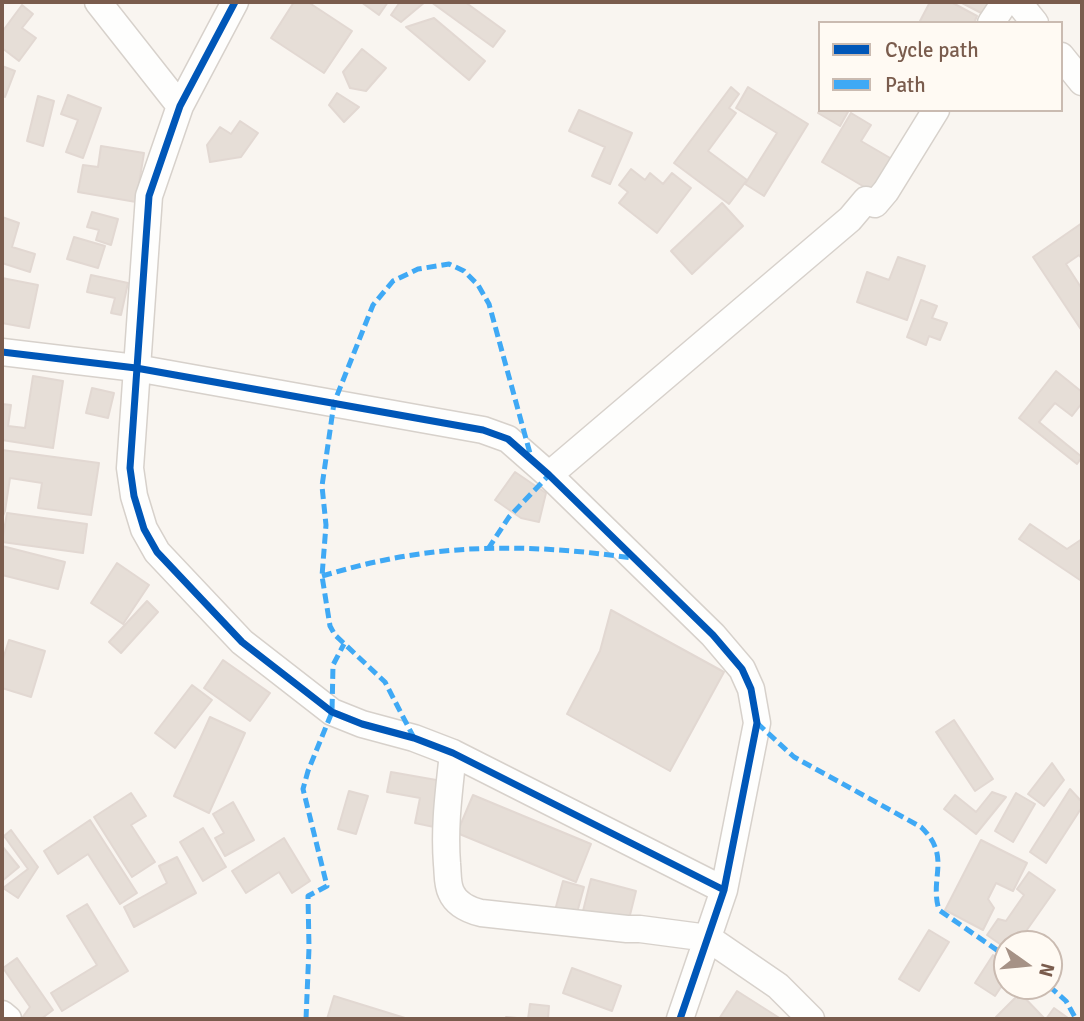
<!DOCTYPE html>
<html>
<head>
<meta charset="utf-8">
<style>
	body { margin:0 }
	#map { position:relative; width:1084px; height:1021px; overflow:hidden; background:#f9f5f0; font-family:Signika,sans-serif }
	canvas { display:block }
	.frame { position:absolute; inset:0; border:4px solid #7a5c4d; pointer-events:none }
	.legend { position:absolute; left:818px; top:21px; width:245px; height:91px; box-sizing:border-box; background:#fffaf3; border:2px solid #cabbb1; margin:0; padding:9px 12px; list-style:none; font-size:21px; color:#7a5c4d }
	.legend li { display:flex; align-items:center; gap:14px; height:35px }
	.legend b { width:35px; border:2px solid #cabbb1 }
	.north { position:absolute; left:993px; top:930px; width:70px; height:70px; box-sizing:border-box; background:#fffaf3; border:2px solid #cabbb1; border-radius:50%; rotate:105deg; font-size:19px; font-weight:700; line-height:28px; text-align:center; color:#7a5c4d }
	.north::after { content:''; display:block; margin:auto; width:24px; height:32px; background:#a69286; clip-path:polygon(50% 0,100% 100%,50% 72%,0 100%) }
</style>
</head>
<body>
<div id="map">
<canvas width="1084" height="1021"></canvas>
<div class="frame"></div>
<ul class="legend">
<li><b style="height:9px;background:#0057b8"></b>Cycle path</li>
<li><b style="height:9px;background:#3fa9f5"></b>Path</li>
</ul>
<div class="north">N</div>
</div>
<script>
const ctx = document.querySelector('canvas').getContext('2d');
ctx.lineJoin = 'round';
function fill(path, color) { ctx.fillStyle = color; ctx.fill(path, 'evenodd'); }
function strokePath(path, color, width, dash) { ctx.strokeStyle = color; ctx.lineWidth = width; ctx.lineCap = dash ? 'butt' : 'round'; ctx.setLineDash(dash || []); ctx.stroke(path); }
const building = new Path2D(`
	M294 2H308L352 31 324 73 271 38Z
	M361 2H388L379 15Z
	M400 2H425L401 22 391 15Z
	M431 2H465L505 31 493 47Z
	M930 2H951L977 16 974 23H922L920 21Z
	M960 2H995L991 18Z
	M22 5 33 14 22 28 36 38 19 61 2 48V32Z
	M434 18 485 61 469 80 406 27Z
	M362 49 386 68 366 91 350 88 343 72Z
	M2 66 15 71 5 97 2 95Z
	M731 87 739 94 729 108 736 113 708 151 747 180 729 204 674 163Z
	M748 87 808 124 764 196 745 184 777 133 736 108Z
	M337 93 359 107 344 122 329 105Z
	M68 95 101 108 83 158 66 152 78 120 61 114Z
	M38 96 54 101 43 146 27 141Z
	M579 110 632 133 610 184 592 176 605 147 569 131Z
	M820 110H849L840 126 818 113Z
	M851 113 871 125 861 141 897 162 878 195 822 162Z
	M240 121 258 133 241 157 210 162 207 145 220 127 231 134Z
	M101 146 144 153 136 202 78 192 83 165 98 167Z
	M631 169 645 180 650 173 663 184 672 173 691 188 657 233 619 203 628 192 619 185Z
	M722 203 743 226 692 274 671 251Z
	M92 212 118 219 111 245 96 240 99 230 87 227Z
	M2 217 19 223 12 247 35 254 30 272 2 263Z
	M1082 223V259L1079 255 1066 264 1082 289V331L1033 257Z
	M74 237 105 246 98 268 67 259Z
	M898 257 925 266 907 320 857 302 867 272 889 280Z
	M91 275 128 283 121 315 111 313 115 298 87 292Z
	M2 278 38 285 29 328 2 323Z
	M921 300 937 306 932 318 947 323 940 340 929 336 926 345 907 337Z
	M1056 371 1082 392V403L1072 416 1055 403 1039 422 1082 457 1077 464 1019 418Z
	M33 376 63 381 53 448 2 440V404L11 405 8 426 25 428Z
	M92 388 114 393 108 418 86 413Z
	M2 450 99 463 91 515 38 508 42 483 10 478 5 511 2 518Z
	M515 472 546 493 539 522 521 518 495 500Z
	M7 513 87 524 83 553 2 542Z
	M1030 524 1067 549 1082 539V577L1080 580 1019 539Z
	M2 546 65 562 58 589 2 575Z
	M117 563 149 585 123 624 91 603Z
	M147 601 158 612 121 653 109 642Z
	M611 610 724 672 670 771 567 714 600 651Z
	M9 640 45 651 31 697 2 688V662Z
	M223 660 270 693 250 721 204 688Z
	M192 685 212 700 175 748 155 733Z
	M210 717 245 733 209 813 174 796Z
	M954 720 993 779 975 791 936 732Z
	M1052 763 1064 780 1044 806 1028 794Z
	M391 772 442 781 434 827 415 823 420 798 387 792Z
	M1070 789 1082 802V807L1046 863 1030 852Z
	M349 791 368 796 356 834 338 829Z
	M992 792 1006 797 976 834 944 809 955 795 976 812Z
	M131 793 146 816 131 825 155 862 132 877 94 817Z
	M1016 793 1035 804 1013 842 995 831Z
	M473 795 591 844 576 882 457 833Z
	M233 802 254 840 225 856 215 838 224 833 213 814Z
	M90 820 137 893 120 904 88 854 58 874 44 851Z
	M203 828 226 867 203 881 180 842Z
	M11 830 38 867 18 898 3 888 28 869 4 836Z
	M284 838 310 881 292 893 279 872 246 893 232 871Z
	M981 840 1027 863 1013 891 996 883 988 899 994 908 983 930 945 910Z
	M2 846 19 867 2 881Z
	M177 857 196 893 134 927 124 907 167 883 159 866Z
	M1029 872 1055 890 1017 944H1007V949L987 935 998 919 1006 921 1024 895 1017 889Z
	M591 879 636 891 627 927 582 915Z
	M563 881 584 887 575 920 554 914Z
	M87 904 128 971 62 1011 51 993 97 965 67 916Z
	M929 930 949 942 919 991 899 979Z
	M993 955 1007 964V978L995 996 975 983Z
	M17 958 53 1010 41 1019 22 1018 30 1007 3 968Z
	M572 968 621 986 612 1011 563 993Z
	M737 991 781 1019H719Z
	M1020 993 1045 1019H998L996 1017Z
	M334 996 405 1018V1019H327Z
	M530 1004 549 1006 548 1019H506V1017L528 1019Z
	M1054 1008 1068 1018 1067 1019H1046Z`);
const street = new Path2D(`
	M98 2 180 106
	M235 2 180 106 149 196 130 468 134 496 144 529 157 552 242 642 332 712 362 724 414 738 453 753 724 890
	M1018 2 1035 23
	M991 23 1005 2
	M1061 56 1082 82
	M2 352 136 368 483 430 508 439 549 475 713 635 742 669 751 689 757 723 724 890 680 1019
	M549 475 850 219 866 200 875 204 886 191 936 110
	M453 753C449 791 444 826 447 864 448 873 447 884 451 892 456 904 469 910 481 913L627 929H640L708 938 778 986 811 1019
	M2 1014 8 1019`);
const quiet = new Path2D(`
	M488 549 509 517 549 475
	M322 576C343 570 364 564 385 560 466 543 550 546 632 558
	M757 723 794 757 921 827C952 857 929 877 939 910L1007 957
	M414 738 385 682 335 635 330 626 322 576 326 525 322 486 334 403 373 305 393 281 418 269 449 264 464 271 478 285 489 304 531 457
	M1049 986 1066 1001 1076 1019
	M306 1019 309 948 308 896 327 886 303 789 308 771 332 712 333 665 344 644`);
const cycleway = new Path2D(`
	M235 2 180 106 149 196 130 468 134 496 144 529 157 552 242 642 332 712 362 724 414 738 453 753 724 890
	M2 352 136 368 483 430 508 439 549 475 713 635 742 669 751 689 757 723 724 890 680 1019`);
fill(building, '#e6ded7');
strokePath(building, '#e2d8d2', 2);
strokePath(street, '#d7d1cb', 29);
strokePath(street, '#fefefd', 26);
strokePath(quiet, '#3fa9f5', 5, [10, 5]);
strokePath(cycleway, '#0057b8', 7);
</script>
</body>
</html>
